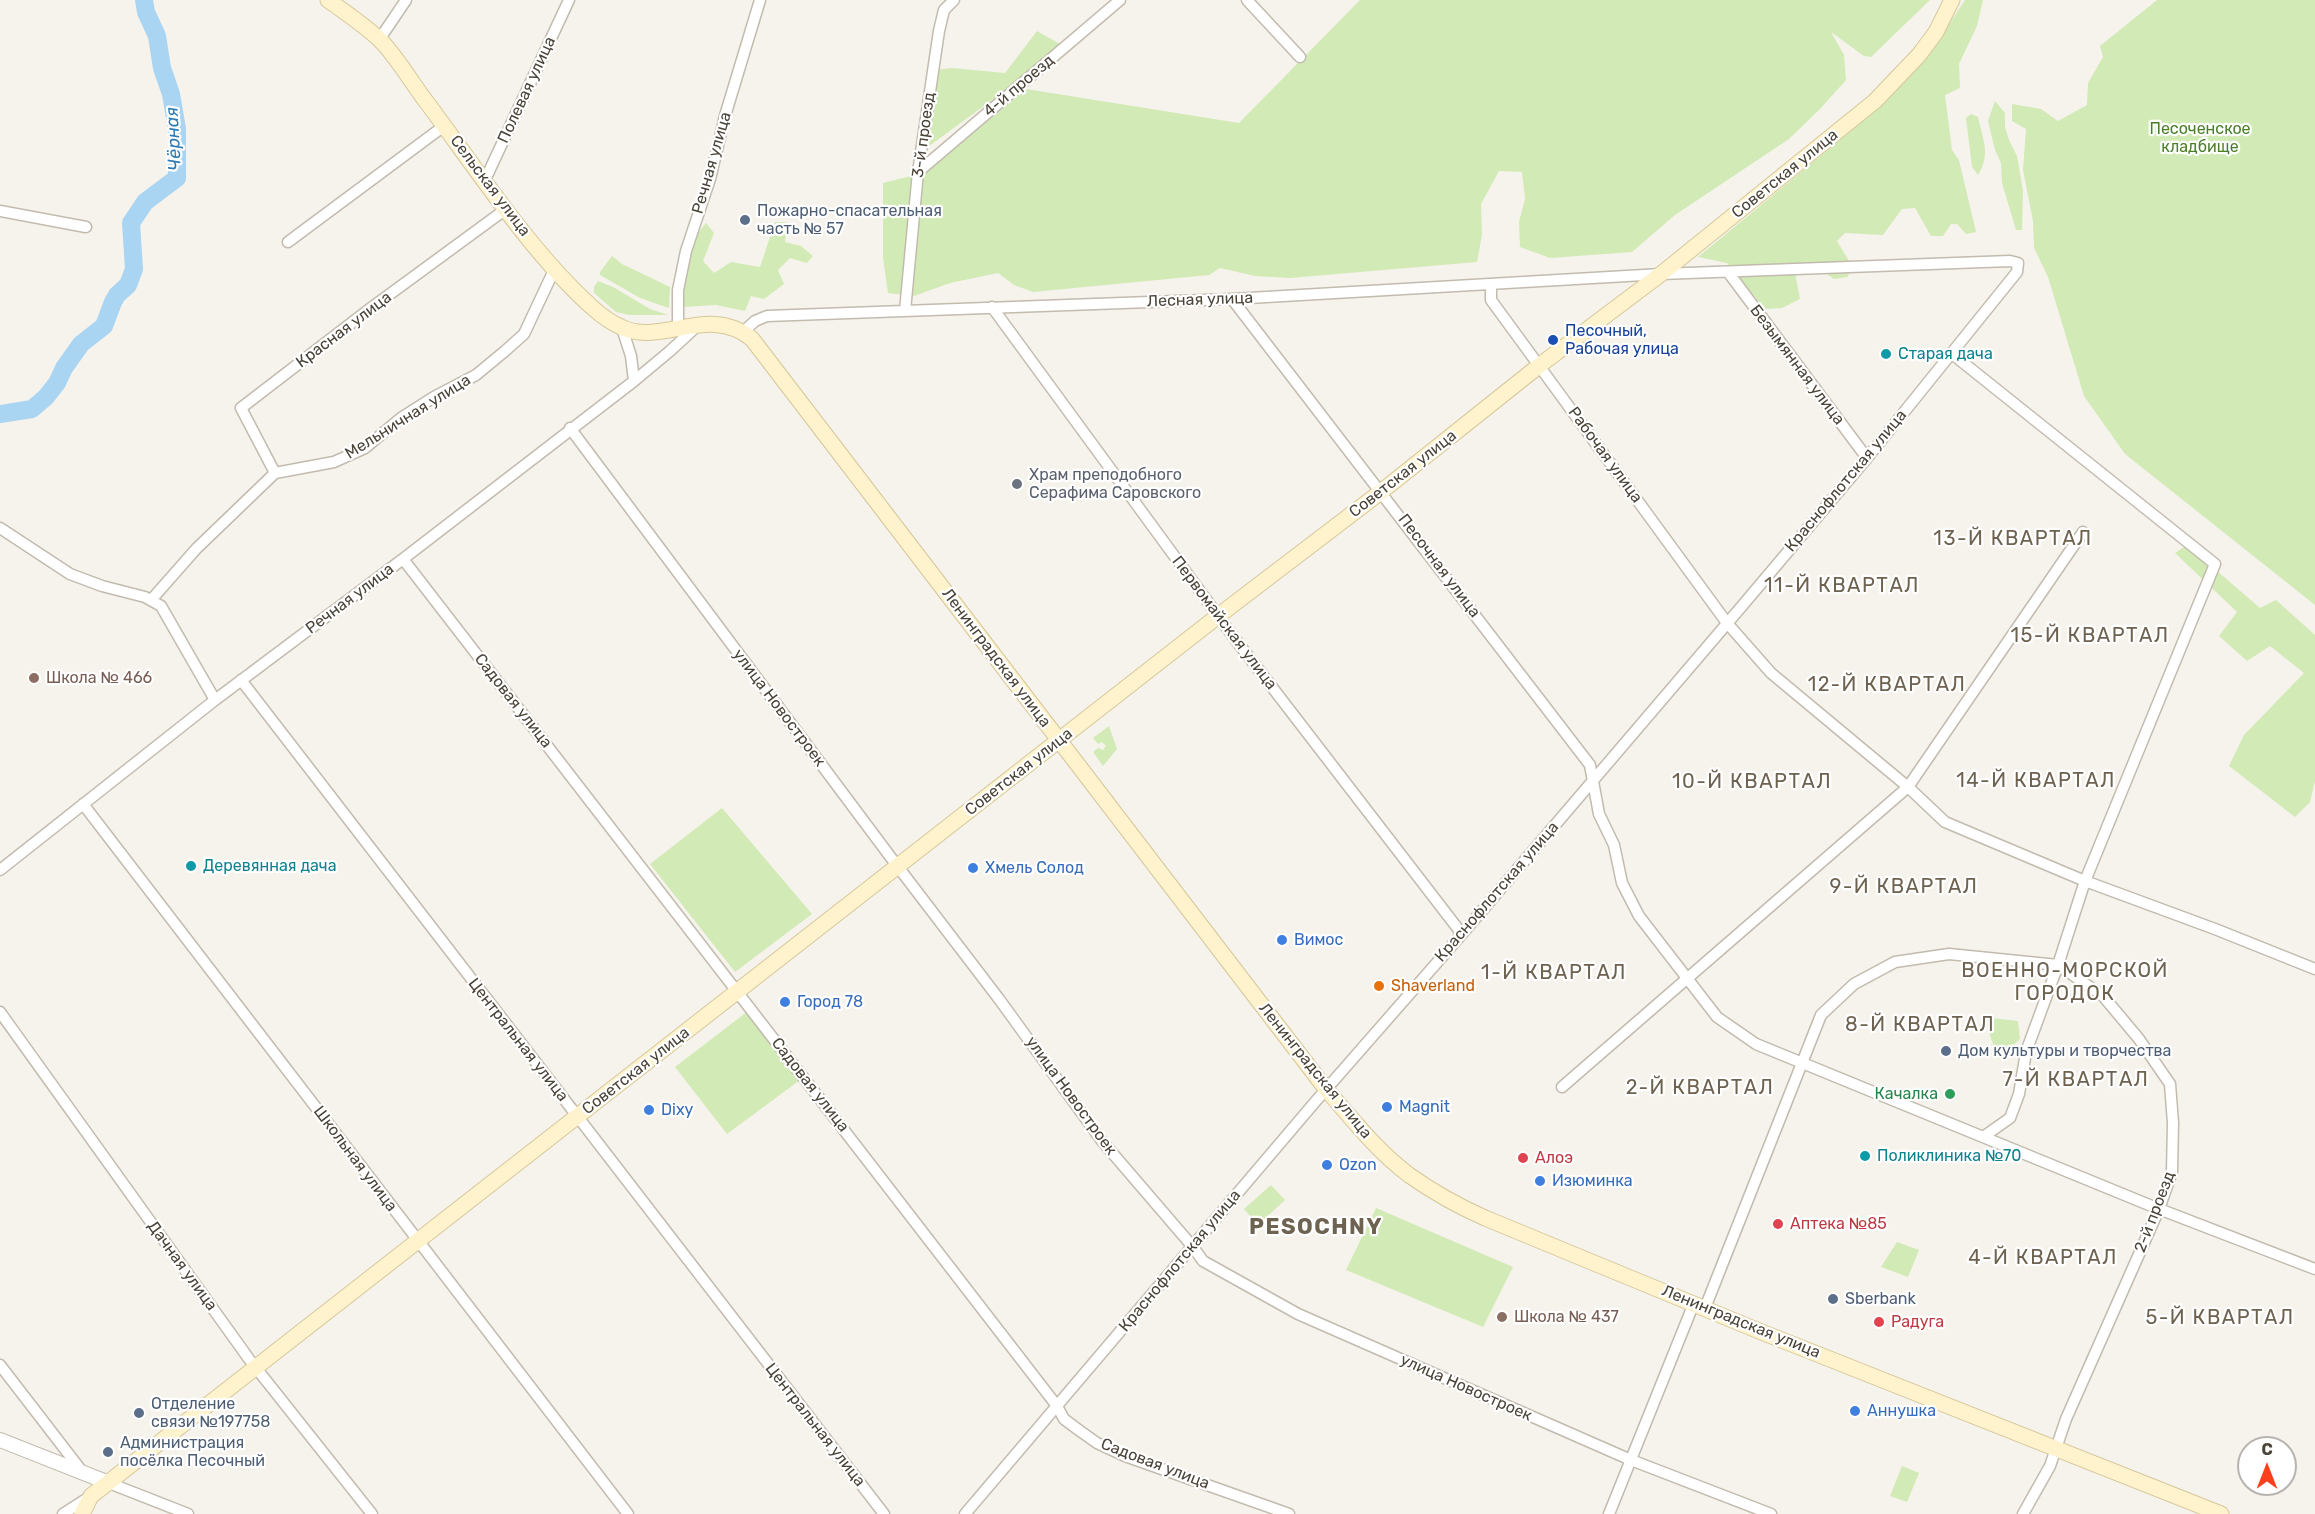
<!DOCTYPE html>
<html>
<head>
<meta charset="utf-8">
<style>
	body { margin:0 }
	#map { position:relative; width:2315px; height:1514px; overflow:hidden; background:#f6f3ec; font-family:Rubik,sans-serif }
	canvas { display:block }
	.north { position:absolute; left:2237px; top:1436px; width:60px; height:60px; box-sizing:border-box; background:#fff; border:2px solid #b7b4b0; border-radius:50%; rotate:0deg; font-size:16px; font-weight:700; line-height:24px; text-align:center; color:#4b4439 }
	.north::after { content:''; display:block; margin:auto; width:21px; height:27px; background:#fc3f1d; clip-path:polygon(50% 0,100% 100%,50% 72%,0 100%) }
</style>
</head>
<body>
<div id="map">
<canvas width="2315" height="1514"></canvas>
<div class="north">С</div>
</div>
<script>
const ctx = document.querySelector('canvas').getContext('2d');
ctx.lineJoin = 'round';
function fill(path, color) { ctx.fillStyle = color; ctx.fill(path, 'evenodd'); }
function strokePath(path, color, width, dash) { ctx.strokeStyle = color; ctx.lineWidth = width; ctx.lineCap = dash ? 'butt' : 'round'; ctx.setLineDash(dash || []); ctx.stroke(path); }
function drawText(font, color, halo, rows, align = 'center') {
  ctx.font = font + ' Rubik,sans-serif'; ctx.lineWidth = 4.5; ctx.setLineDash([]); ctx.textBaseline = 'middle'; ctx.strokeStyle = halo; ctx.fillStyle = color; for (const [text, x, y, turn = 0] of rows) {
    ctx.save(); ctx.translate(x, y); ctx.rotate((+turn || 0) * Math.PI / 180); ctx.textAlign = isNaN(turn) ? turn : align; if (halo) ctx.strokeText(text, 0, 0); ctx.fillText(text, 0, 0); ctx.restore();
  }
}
const green = new Path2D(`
	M1360 0H1930L1871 57 1864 56 1831 32 1844 55 1846 80 1820 109 1789 139 1675 215 1632 252 1550 258 1520 247 1519 222 1525 199 1522 172 1499 171 1481 204 1482 235 1477 262 1290 278 1255 276 1220 268 1209 275 1033 292 1014 285 998 273 950 283 914 296 888 293 883 258V183L927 172 1026 89 1239 123Z
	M1965 0H1983L1977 26 1959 64 1960 88 1945 95 1952 150 1959 160 1976 232 1966 234 1957 224H1951L1943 236H1931L1915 208 1902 209 1883 235 1845 233 1837 241 1851 264 1848 277 1834 279 1814 265 1795 273 1800 299 1782 308 1765 309 1727 263 1698 257 1857 126 1931 51Z
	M2157 0H2315V605L2125 454 2084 396 2048 277 2034 248 2033 221 2023 170 2026 129 2012 121V104L2041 109 2058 121 2087 105 2088 83 2103 57 2100 46Z
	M1037 31 1060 44 1022 78 921 152 934 70 952 68 1005 73Z
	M1995 101 2005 113V127L2009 140 2017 156 2023 191 2022 230H2016L2002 183 2001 163 1995 150 1988 121Z
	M1971 114 1978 117C1983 140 1991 154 1978 175L1972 167 1966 118Z
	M775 222H787L785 242 801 246 813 256 807 263 790 258 778 270 784 284 764 299 751 296 745 311 716 305 684 307V289L695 237 706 223 714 233 703 261 714 273 731 262 760 267Z
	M612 256 622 264 670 287 669 308 640 298 600 275V272Z
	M598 281 613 287 650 309 668 315H629L616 312 594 293V287Z
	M2187 545 2260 608 2276 600 2315 635V781L2310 802 2295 817 2229 766 2244 735 2304 673 2270 646 2247 661 2219 636 2237 612 2175 553Z
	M1109 726 1117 749 1103 766 1093 752 1098 748 1103 750 1106 746 1102 742 1098 744 1093 738Z
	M722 808 812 914 735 972 650 864Z
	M748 1011 800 1080 727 1134 675 1067Z
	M1984 1017 2018 1021 2020 1039 1998 1059Z
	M1271 1185 1285 1200 1258 1225 1244 1209Z
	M1376 1208 1513 1267 1483 1327 1346 1270Z
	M1897 1242 1919 1250 1908 1277 1881 1267Z
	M1902 1466 1919 1473 1907 1502 1890 1496Z`);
const river = new Path2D(`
	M0 414 32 409 46 397 57 383 64 368 81 344 104 326 113 302 117 295 128 285 134 269 131 223 145 202 177 178V129L171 94 162 68 157 36 146 12 144 0`);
const minor = new Path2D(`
	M1247 0 1300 57
	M379 40 406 0
	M918 172 1120 0
	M485 180 569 0
	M0 211 86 227
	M288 242 444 126
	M1728 272 1867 458
	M1491 284V300L1727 623 1771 673 1908 787 1945 822 2085 881 2215 929 2315 969
	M1232 299 1590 765 1599 814 1614 845 1622 883 1639 916 1717 1017 1756 1044 2159 1209 2315 1269
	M992 307 1235 639 1462 934
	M905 311 918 172 939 31 944 10 954 0
	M622 328 631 356 634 381
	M678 328V290L686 251 710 179 725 116 760 0
	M743 332 755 321 767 316 1232 299 1661 274 2010 261 2018 263 2017 272 1867 458 1742 606 1462 934 1315 1102 965 1514
	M1951 353 2215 564 2085 881 2058 965 2026 1052 2019 1094 2010 1118 1983 1137
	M570 428 892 859 999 999 1102 1141 1193 1247 1203 1261 1298 1314 1631 1460 1771 1514
	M275 473 241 408 371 308 506 209
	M0 528 70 574 102 586 145 597 161 606 215 700
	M403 559 1057 1406 1064 1419 1080 1431 1097 1443 1125 1456 1289 1514
	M152 599 196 549 275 473 334 462 365 448 401 418 434 397 476 375 505 351 524 334 555 268
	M241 680 884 1514
	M83 804 628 1514
	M0 870 215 700 403 559 634 381 670 351 697 326
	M0 1012 249 1359 372 1514
	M1562 1087 1908 787 2083 532
	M1705 1308 1821 1015 1854 984 1895 962 1949 954 2058 965 2103 996 2139 1039 2170 1084 2173 1123 2172 1172 2159 1209 2066 1419 2050 1466 2023 1514
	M0 1365 84 1474
	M109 1483 188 1514
	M63 1514 91 1496
	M1609 1514 1694 1303`);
const tertiary = new Path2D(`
	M0 1440 109 1483`);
const secondary = new Path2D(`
	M328 0C345 12 364 25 379 39 396 55 413 85 428 104 478 171 532 254 594 309 602 316 612 323 621 327 661 347 709 303 752 339L1326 1089C1352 1119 1377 1151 1409 1175 1433 1192 1458 1206 1485 1218L1759 1331 2221 1514
	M82 1514 91 1496 1218 616 1382 491 1540 365 1661 274 1875 101 1919 55 1936 32 1952 0`);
const markers = [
	[745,220,6,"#5c6f8a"],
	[1553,340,6,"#1a4fb4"],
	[1886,354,6,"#0f9aa8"],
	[1017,484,6,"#6b7280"],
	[34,678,6,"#8d6e63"],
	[191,866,6,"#0f9aa8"],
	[973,868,6,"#3f7fe0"],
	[1282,940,6,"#3f7fe0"],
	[1379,986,6,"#e8710a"],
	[785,1002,6,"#3f7fe0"],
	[1946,1051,6,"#5c6f8a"],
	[1950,1094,6,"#2e9e5b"],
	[1387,1107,6,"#3f7fe0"],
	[649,1110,6,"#3f7fe0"],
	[1865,1156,6,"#0f9aa8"],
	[1523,1158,6,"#e0444e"],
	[1327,1165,6,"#3f7fe0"],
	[1540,1181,6,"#3f7fe0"],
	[1778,1224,6,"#e0444e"],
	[1833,1299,6,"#5c6f8a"],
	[1502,1317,6,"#8d6e63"],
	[1879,1322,6,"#e0444e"],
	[1855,1411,6,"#3f7fe0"],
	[139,1413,6,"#5c6f8a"],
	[108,1452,6,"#5c6f8a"]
];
const streetNames = [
	["4-й проезд",1019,86,-40],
	["Полевая улица",527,90,-65],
	["3-й проезд",924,135,-82],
	["Речная улица",712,163,-74],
	["Советская улица",1785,174,-39],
	["Сельская улица",490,186,53],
	["Лесная улица",1200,300,-2],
	["Красная улица",344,330,-37],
	["Безымянная улица",1797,365,53],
	["Мельничная улица",408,417,-32],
	["Рабочая улица",1605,455,54],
	["Советская улица",1403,474,-38],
	["Краснофлотская улица",1846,481,-50],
	["Песочная улица",1439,566,53],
	["Речная улица",350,599,-37],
	["Первомайская улица",1224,623,53],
	["Ленинградская улица",996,658,53],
	["Садовая улица",513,701,52],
	["улица Новостроек",779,708,53],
	["Советская улица",1019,772,-38],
	["Краснофлотская улица",1497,892,-49],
	["Центральная улица",518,1040,52],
	["Советская улица",636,1071,-38],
	["Ленинградская улица",1315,1071,51],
	["Садовая улица",810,1085,52],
	["улица Новостроек",1071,1096,54],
	["Школьная улица",355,1159,53],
	["2-й проезд",2155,1212,-69],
	["Краснофлотская улица",1180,1261,-50],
	["Дачная улица",182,1266,54],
	["Ленинградская улица",1741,1322,22],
	["улица Новостроек",1466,1388,24],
	["Центральная улица",815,1425,52],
	["Садовая улица",1155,1464,21]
];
const parkNames = [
	["Песоченское",2200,129],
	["кладбище",2200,147]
];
const serviceNames = [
	["Пожарно-спасательная",757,211],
	["часть № 57",757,229],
	["Дом культуры и творчества",1958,1051],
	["Sberbank",1845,1299],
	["Отделение",151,1404],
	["связи №197758",151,1422],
	["Администрация",120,1443],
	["посёлка Песочный",120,1461]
];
const transitNames = [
	["Песочный,",1565,331],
	["Рабочая улица",1565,349]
];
const cultureNames = [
	["Старая дача",1898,354],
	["Деревянная дача",203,866],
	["Поликлиника №70",1877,1156]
];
const worshipNames = [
	["Храм преподобного",1029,475],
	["Серафима Саровского",1029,493]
];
const educationNames = [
	["Школа № 466",46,678],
	["Школа № 437",1514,1317]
];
const shopNames = [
	["Хмель Солод",985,868],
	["Вимос",1294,940],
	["Город 78",797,1002],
	["Magnit",1399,1107],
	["Dixy",661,1110],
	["Ozon",1339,1165],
	["Изюминка",1552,1181],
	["Аннушка",1867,1411]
];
const foodNames = [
	["Shaverland",1391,986]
];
const leisureNames = [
	["Качалка",1938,1094]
];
const healthNames = [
	["Алоэ",1535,1158],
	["Аптека №85",1790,1224],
	["Радуга",1891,1322]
];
const waterNames = [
	["Чёрная",174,139,-93]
];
const quarterNames = [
	["13-Й КВАРТАЛ",2013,539],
	["11-Й КВАРТАЛ",1842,586],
	["15-Й КВАРТАЛ",2090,636],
	["12-Й КВАРТАЛ",1887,685],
	["14-Й КВАРТАЛ",2036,781],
	["10-Й КВАРТАЛ",1752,782],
	["9-Й КВАРТАЛ",1904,887],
	["ВОЕННО-МОРСКОЙ",2065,971],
	["ГОРОДОК",2065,994],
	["1-Й КВАРТАЛ",1554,973],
	["8-Й КВАРТАЛ",1920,1025],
	["7-Й КВАРТАЛ",2076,1080],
	["2-Й КВАРТАЛ",1700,1088],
	["4-Й КВАРТАЛ",2043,1258],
	["5-Й КВАРТАЛ",2220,1318]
];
const districtNames = [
	["PESOCHNY",1316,1228]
];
fill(green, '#d2eab5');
strokePath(river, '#a9d4f2', 18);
strokePath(minor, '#c2bbae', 13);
strokePath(tertiary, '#c2bbae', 16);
strokePath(secondary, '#d6c79b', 17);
strokePath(minor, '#fff', 10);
strokePath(tertiary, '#fff', 14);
strokePath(secondary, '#fff3cd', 15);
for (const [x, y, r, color] of markers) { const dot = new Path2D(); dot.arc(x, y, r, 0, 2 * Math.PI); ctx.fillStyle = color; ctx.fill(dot); strokePath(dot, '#fff', 2); }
drawText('16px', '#4b4439', '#fff', streetNames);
drawText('16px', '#4a7f2a', '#fff', parkNames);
drawText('16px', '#4e5e75', '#fff', serviceNames, 'left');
drawText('16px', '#164399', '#fff', transitNames, 'left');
drawText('16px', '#0d838f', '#fff', cultureNames, 'left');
drawText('16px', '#5b616d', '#fff', worshipNames, 'left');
drawText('16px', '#785e54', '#fff', educationNames, 'left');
drawText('16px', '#366cbe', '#fff', shopNames, 'left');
drawText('16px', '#c56008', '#fff', foodNames, 'left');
drawText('16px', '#27864d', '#fff', leisureNames, 'right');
drawText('16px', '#be3a42', '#fff', healthNames, 'left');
drawText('italic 18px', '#2e7ab2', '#fff', waterNames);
ctx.letterSpacing = '1.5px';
drawText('20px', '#6e6250', '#fff', quarterNames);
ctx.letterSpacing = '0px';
ctx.letterSpacing = '1.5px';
drawText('bold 22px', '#6e6250', '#fff', districtNames);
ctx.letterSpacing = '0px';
</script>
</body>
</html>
